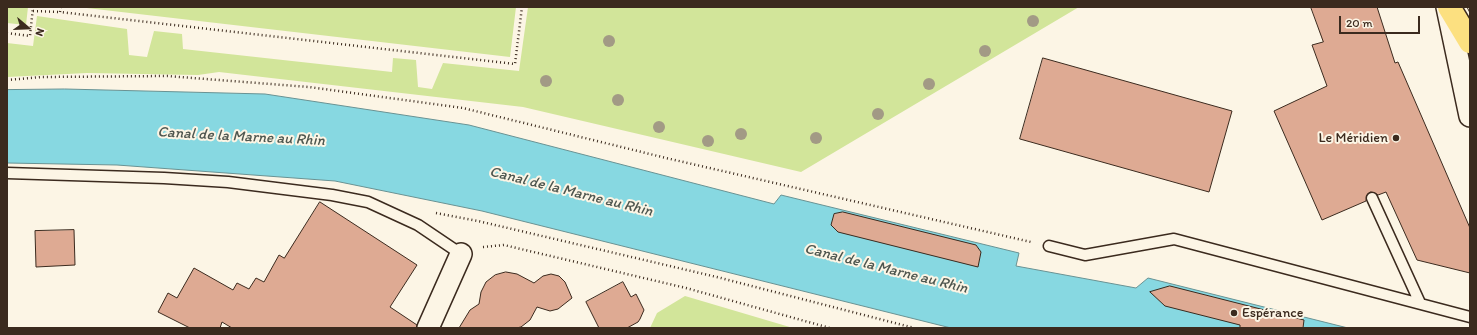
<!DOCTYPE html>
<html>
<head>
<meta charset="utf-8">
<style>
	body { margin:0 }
	#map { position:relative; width:1477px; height:335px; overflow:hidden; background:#fcf5e5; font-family:Itim,sans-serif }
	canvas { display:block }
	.frame { position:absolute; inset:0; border:8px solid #3b2a1e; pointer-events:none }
	.north { position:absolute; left:8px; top:8px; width:40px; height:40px; -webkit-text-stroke:3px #fcf5e5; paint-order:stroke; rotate:109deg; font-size:11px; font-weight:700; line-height:16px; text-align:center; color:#3b2a1e }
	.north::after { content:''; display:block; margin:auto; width:14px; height:18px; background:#3b2a1e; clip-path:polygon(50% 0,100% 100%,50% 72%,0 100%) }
	.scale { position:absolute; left:1339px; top:16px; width:81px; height:18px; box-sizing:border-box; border:2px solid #3b2a1e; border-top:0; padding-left:5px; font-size:12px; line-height:14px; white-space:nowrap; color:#3b2a1e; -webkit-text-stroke:3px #fcf5e5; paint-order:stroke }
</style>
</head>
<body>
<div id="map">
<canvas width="1477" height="335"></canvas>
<div class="frame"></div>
<div class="north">N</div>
<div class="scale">20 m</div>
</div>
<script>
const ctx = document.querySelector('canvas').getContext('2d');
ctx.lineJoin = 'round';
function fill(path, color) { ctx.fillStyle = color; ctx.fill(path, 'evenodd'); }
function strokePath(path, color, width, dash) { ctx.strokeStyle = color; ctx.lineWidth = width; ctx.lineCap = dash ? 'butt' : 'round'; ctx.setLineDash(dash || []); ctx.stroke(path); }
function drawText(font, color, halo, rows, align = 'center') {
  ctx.font = font + ' Itim,sans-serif'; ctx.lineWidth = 4; ctx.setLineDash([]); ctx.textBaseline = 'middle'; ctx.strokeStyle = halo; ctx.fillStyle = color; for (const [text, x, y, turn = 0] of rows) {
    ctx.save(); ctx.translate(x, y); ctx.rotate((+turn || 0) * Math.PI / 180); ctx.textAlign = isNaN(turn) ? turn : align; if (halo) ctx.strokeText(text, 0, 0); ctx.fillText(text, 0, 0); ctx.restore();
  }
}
const green = new Path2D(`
	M7 7H28L26 25 7 23Z
	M78 7H516L510 57Z
	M528 7H1079L801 172 523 107 219 72 198 75 87 73 7 77V43L33 46 37 16 127 29 129 55 147 57 154 31 182 34 183 49 392 72 393 58 416 60 418 87 432 89 443 63 519 71Z
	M685 296 793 328H650L657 313Z`);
const water = new Path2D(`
	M65 89 265 94 469 125 774 204 781 195 1019 253 1016 266 1136 288 1148 278 1348 328H951L482 211 335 181 117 165 7 163V90Z`);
const building = new Path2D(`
	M1311 7H1377L1395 63 1398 62 1470 228V273L1417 260 1386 192 1378 195 1375 193 1370 192 1367 195 1366 201 1322 220 1274 111 1327 86 1312 45 1323 42Z
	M1043 58 1232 111 1209 192 1020 139Z
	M320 202 417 265 390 307 417 325 416 328H232L222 322 220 328H190L158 312 168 293 177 298 194 268 233 290 237 283 249 289 256 278 264 282 279 255 284 258Z
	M843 212 976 245 981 252 978 267 838 232 831 225 834 214Z
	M74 230 75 265 36 267 35 231Z
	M506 272 517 274 534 283 543 276 551 274 559 276 565 282 572 298 558 309 550 311 537 307 530 320 521 327 516 328H459L470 310 479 304 481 292 486 282 495 275Z
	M623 282 631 297 636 294 644 310 640 319 638 322 627 328H599L586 302Z
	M1170 286 1304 320 1303 328H1240V325L1165 306 1150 292Z`);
const path = new Path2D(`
	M61 7 60 12 515 64 522 7
	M33 11 60 12
	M7 33 30 36 33 7
	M7 80 42 77 167 76 309 87 463 108 666 158 1031 242
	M436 213 478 221 721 278 914 328
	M483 247 504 245 525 250 686 288 830 328`);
const service = new Path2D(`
	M7 173 164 178 228 182 332 195 368 202 418 225 461 254
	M1372 198 1420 303
	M1049 246 1085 255 1174 239 1470 317`);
const minor = new Path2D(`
	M1447 7 1470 116
	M428 328 461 254`);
const primary = new Path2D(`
	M1449 7 1470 42`);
const tram = new Path2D(`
	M1467 7 1470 13`);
const trees = [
	[1033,21],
	[609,41],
	[985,51],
	[546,81],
	[929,84],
	[618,100],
	[878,114],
	[659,127],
	[741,134],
	[816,138],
	[708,141]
];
const markers = [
	[1396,138,4,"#3b2a1e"],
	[1234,313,4,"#3b2a1e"]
];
const poiNames = [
	["Le Méridien",1388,138],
	["Espérance",1242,313,"left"]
];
const waterNames = [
	["Canal de la Marne au Rhin",241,137,3],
	["Canal de la Marne au Rhin",571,192,14],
	["Canal de la Marne au Rhin",886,269,14]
];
fill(green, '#d2e59a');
fill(water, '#87d8e1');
strokePath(water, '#699293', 1);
fill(building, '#deaa93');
strokePath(building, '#3b2a1e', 1);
strokePath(service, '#3b2a1e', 13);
strokePath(minor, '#3b2a1e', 24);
strokePath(primary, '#3b2a1e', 25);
strokePath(path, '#3b2a1e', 2.5, [1, 3]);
strokePath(service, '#fcf5e5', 10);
strokePath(minor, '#fcf5e5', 21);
strokePath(primary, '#fce080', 22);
strokePath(tram, '#3b2a1e', 1);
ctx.fillStyle = '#a29a85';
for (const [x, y] of trees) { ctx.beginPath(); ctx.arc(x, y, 6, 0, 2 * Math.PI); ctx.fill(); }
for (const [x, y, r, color] of markers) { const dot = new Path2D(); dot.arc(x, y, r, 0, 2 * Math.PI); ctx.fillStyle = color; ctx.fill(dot); strokePath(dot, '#fcf5e5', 1.5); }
drawText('14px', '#3b2a1e', '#fcf5e5', poiNames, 'right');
drawText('italic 15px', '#4e564f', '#fcf5e5', waterNames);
</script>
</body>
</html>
